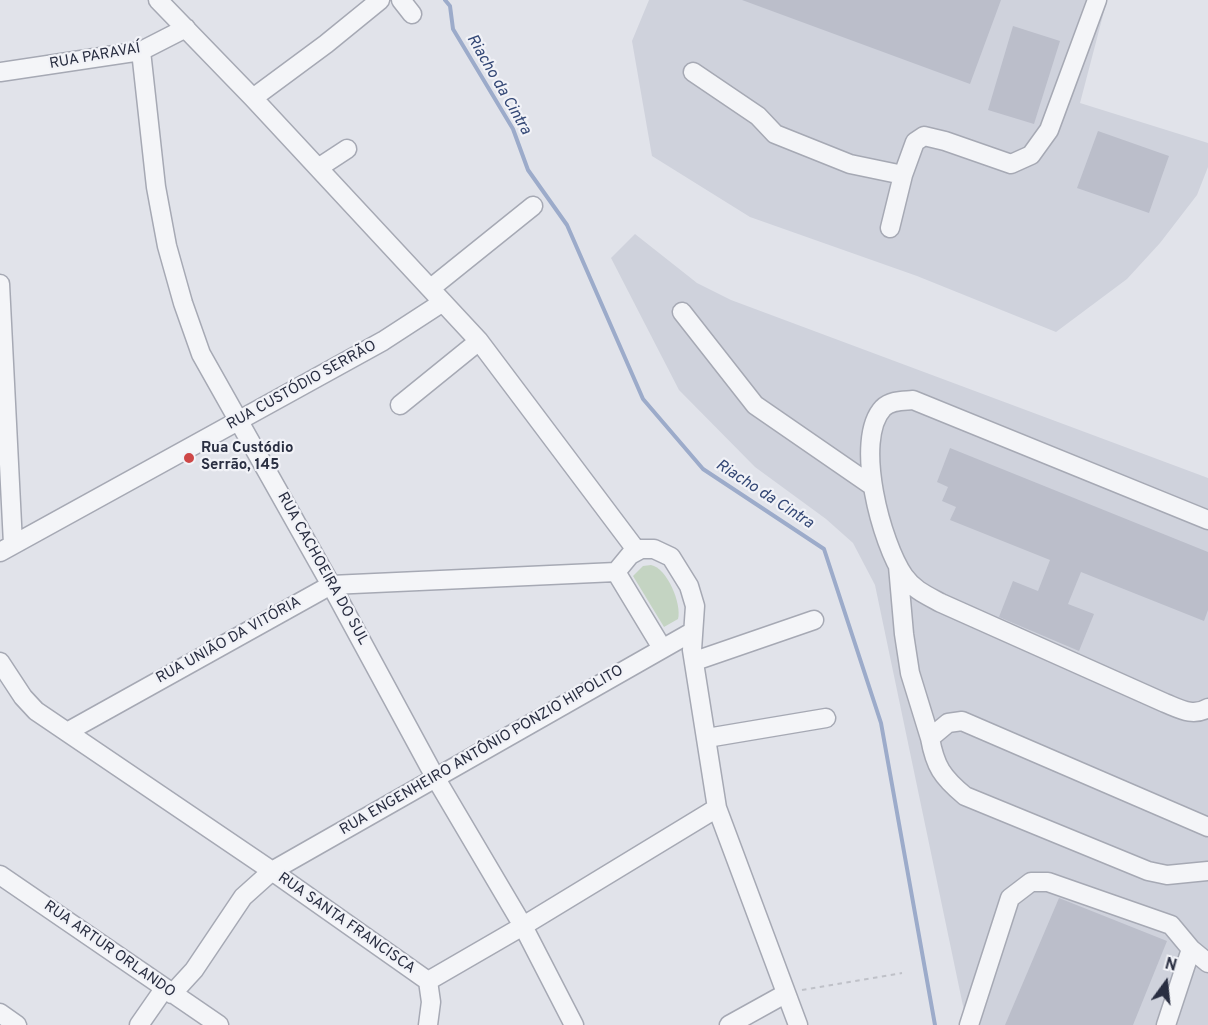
<!DOCTYPE html>
<html>
<head>
<meta charset="utf-8">
<style>
	body { margin:0 }
	#map { position:relative; width:1208px; height:1025px; overflow:hidden; background:#e1e3ea; font-family:Overpass,sans-serif }
	canvas { display:block }
	.north { position:absolute; left:1136px; top:953px; width:60px; height:60px; -webkit-text-stroke:4px #f1f2f7; paint-order:stroke; rotate:15deg; font-size:16px; font-weight:700; line-height:24px; text-align:center; color:#292e41 }
	.north::after { content:''; display:block; margin:auto; width:21px; height:27px; background:#292e41; clip-path:polygon(50% 0,100% 100%,50% 72%,0 100%) }
</style>
</head>
<body>
<div id="map">
<canvas width="1208" height="1025"></canvas>
<div class="north">N</div>
</div>
<script>
const ctx = document.querySelector('canvas').getContext('2d');
ctx.lineJoin = 'round';
function fill(path, color) { ctx.fillStyle = color; ctx.fill(path, 'evenodd'); }
function strokePath(path, color, width, dash) { ctx.strokeStyle = color; ctx.lineWidth = width; ctx.lineCap = dash ? 'butt' : 'round'; ctx.setLineDash(dash || []); ctx.stroke(path); }
function drawText(font, color, halo, rows, align = 'center') {
  ctx.font = font + ' Overpass,sans-serif'; ctx.lineWidth = 4.5; ctx.setLineDash([]); ctx.textBaseline = 'middle'; ctx.strokeStyle = halo; ctx.fillStyle = color; for (const [text, x, y, turn = 0] of rows) {
    ctx.save(); ctx.translate(x, y); ctx.rotate((+turn || 0) * Math.PI / 180); ctx.textAlign = isNaN(turn) ? turn : align; if (halo) ctx.strokeText(text, 0, 0); ctx.fillText(text, 0, 0); ctx.restore();
  }
}
const built = new Path2D(`
	M649 0H1107L1080 103 1208 143V167L1197 195 1160 243 1127 279 1056 332 917 276 750 217 652 156 632 41Z
	M635 234 697 283 731 300 1208 478V1025H967L875 585 853 543 826 519 755 467 679 390 611 258Z`);
const green = new Path2D(`
	M651 565C667 568 682 604 678 619L664 627 633 576 643 566Z`);
const stream = new Path2D(`
	M445 0 450 6 453 29 513 129 528 170 567 225 643 399 703 469 824 549 881 723 935 1025`);
const building = new Path2D(`
	M742 0H1001L970 84Z
	M1013 26 1060 41 1034 124 988 110Z
	M1098 131 1169 156 1149 213 1077 188Z
	M950 448 1208 552V610L1204 621 1081 572 1068 604 1094 614 1079 651 999 617 1013 581 1038 591 1050 560 950 520 956 507 942 501 948 487 937 482Z
	M1059 898 1167 941 1133 1025H1005Z`);
const path = new Path2D(`
	M802 990 902 973`);
const minor = new Path2D(`
	M158 0 253 98 479 341 637 551
	M401 0 412 14
	M141 51 156 187 167 246 183 303 201 354 331 585 435 777 523 926 574 1025
	M0 72 141 51 186 28
	M693 72 758 116 775 134 850 164 903 175 915 142 924 136 945 141 1011 164 1031 155 1049 130 1097 0
	M253 98 326 44 380 0
	M318 168 347 149
	M890 228 903 175
	M0 284 13 544
	M431 288 533 206
	M682 312 755 405 871 485
	M400 405 479 341
	M1208 520 913 400C903 401 891 400 883 408 853 440 882 545 904 576 914 590 926 595 941 603L1165 703C1180 709 1193 717 1208 708
	M0 552 383 341 443 302
	M898 566 904 634 910 673 930 738
	M662 648 616 572 630 555 641 549H654L671 557 689 586 695 606 692 650 717 808 798 1025
	M695 661 814 620
	M0 662 23 697 36 711 272 871 428 981
	M67 732 331 585 616 572
	M707 738 826 718
	M1208 827 962 721 948 723 930 738C935 766 942 777 965 796L1148 871 1167 875 1208 871
	M0 875 219 1025
	M428 981 523 926 717 808
	M428 981 431 1002 428 1025
	M172 994 194 970 243 897 272 871 692 632
	M0 1013 17 1025
	M139 1025 164 989
	M729 1025 785 994
	M969 1025 1010 898 1031 882H1048L1171 925 1191 949 1208 963
	M1166 1025 1191 949`);
const markers = [
	[189,458,6,"#ce4747"]
];
const streetNames = [
	["RUA PARAVAÍ",95,57,-10],
	["RUA CUSTÓDIO SERRÃO",302,386,-29],
	["RUA CACHOEIRA DO SUL",322,569,61],
	["RUA UNIÃO DA VITÓRIA",229,641,-29],
	["RUA ENGENHEIRO ANTÔNIO PONZIO HIPOLITO",482,751,-30],
	["RUA SANTA FRANCISCA",346,924,35],
	["RUA ARTUR ORLANDO",109,950,35]
];
const poiNames = [
	["Rua Custódio",201,449],
	["Serrão, 145",201,466]
];
const waterNames = [
	["Riacho da Cintra",498,85,60],
	["Riacho da Cintra",764,495,33]
];
fill(built, '#cfd2dc');
fill(green, '#c4d4c2');
strokePath(stream, '#9cabca', 4);
fill(building, '#bbbeca');
strokePath(minor, '#a6a9b4', 21);
strokePath(path, '#bfc1c8', 2, [4.5, 4.5]);
strokePath(minor, '#f4f5f8', 18);
for (const [x, y, r, color] of markers) { const dot = new Path2D(); dot.arc(x, y, r, 0, 2 * Math.PI); ctx.fillStyle = color; ctx.fill(dot); strokePath(dot, '#f1f2f7', 2); }
drawText('15px', '#292e41', '#f1f2f7', streetNames);
drawText('bold 15px', '#292e41', '#f1f2f7', poiNames, 'left');
drawText('italic 16px', '#334775', '#f1f2f7', waterNames);
</script>
</body>
</html>
